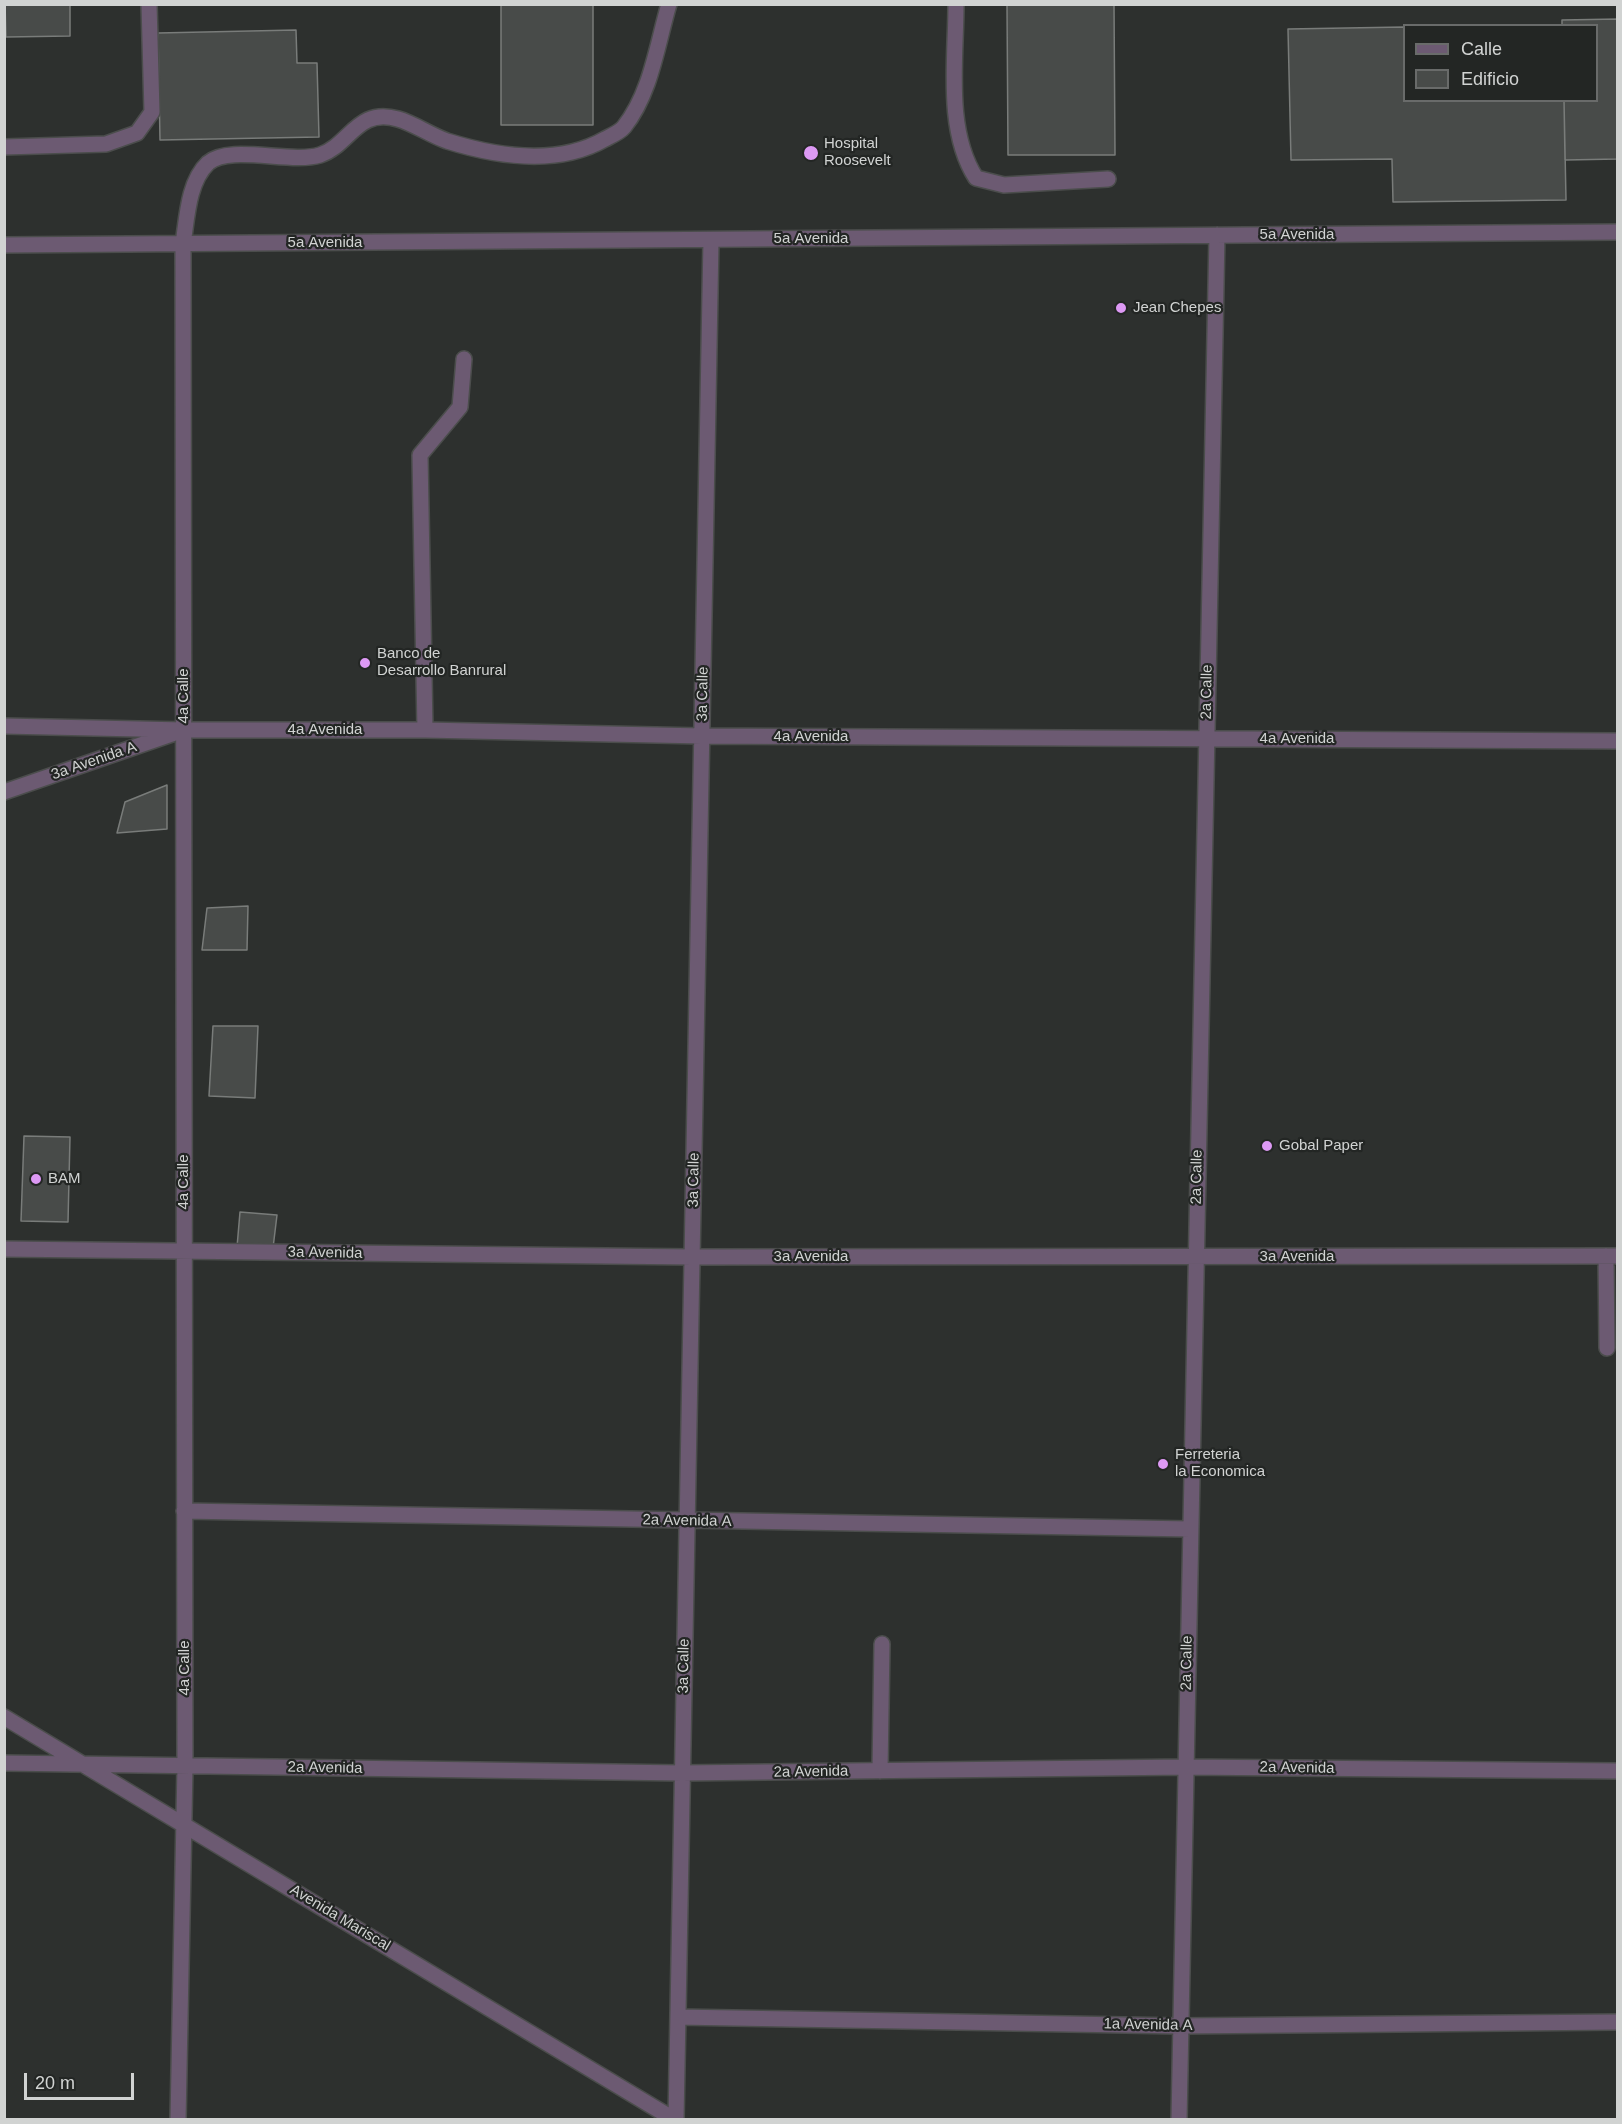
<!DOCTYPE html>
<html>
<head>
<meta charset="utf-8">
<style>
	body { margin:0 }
	#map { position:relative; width:1622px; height:2124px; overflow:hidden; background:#2d302e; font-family:Arial,sans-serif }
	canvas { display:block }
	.frame { position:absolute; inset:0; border:6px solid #d1d3d2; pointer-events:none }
	.legend { position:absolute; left:1403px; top:24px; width:195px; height:78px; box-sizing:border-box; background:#232624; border:2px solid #696b6a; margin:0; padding:8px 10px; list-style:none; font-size:18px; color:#d1d3d2 }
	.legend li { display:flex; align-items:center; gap:12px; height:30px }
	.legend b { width:30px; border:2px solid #696b6a }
	.scale { position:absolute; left:24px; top:2073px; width:110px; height:27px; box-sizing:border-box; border:3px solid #d1d3d2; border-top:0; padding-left:8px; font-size:18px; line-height:21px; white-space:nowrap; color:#d1d3d2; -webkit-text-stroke:4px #232624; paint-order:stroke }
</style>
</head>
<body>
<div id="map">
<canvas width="1622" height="2124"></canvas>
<div class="frame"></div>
<ul class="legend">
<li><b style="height:8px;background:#6c5a72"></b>Calle</li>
<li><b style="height:16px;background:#484b49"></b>Edificio</li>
</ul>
<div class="scale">20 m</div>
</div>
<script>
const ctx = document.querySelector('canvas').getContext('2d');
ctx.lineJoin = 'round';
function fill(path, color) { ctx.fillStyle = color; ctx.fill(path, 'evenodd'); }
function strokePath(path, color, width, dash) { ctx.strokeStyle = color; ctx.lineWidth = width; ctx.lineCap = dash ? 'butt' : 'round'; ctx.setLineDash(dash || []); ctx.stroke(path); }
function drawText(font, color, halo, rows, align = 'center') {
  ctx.font = font + ' Arial,sans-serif'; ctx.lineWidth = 4.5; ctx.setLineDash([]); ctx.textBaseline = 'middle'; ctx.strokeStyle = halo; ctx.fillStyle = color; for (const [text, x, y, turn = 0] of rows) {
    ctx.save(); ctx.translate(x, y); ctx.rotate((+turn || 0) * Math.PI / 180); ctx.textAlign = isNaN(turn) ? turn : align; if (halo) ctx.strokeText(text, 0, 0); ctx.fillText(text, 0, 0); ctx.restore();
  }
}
const building = new Path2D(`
	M5 4H70V36L6 37Z
	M501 4H593V125H501Z
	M1007 4H1114L1115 155H1008Z
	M1618 19V159L1565 160 1564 100H1596V26H1562V20Z
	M1404 27V100H1564L1566 200 1393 202 1392 159 1291 160 1288 29Z
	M296 30 297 63H317L319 137 160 140 158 33Z
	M167 785V829L117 833 125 802Z
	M248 906 247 950H202L207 908Z
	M213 1026H258L255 1098 209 1096Z
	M24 1136 70 1137 68 1222 21 1221Z
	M240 1212 277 1215 273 1248 237 1247Z`);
const minor = new Path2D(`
	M956 4C956 59 945 130 976 178L1004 185 1108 179
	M4 147 106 144 137 133 152 112 149 4
	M4 245 1618 232
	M4 726 184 730H425L702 736 1618 741
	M425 730 420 455 460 407 464 359
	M4 792 175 733
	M4 1249 692 1257 1618 1256
	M1606 1256 1607 1348
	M184 1511 1190 1529
	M4 1717 675 2120
	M4 1763 682 1773 1185 1767 1618 1771
	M880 1771 882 1644
	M678 2017 1180 2026 1618 2022
	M178 2120 185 1766 183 244C187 218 188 182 208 163 229 144 291 164 320 155 350 145 357 107 398 119 415 124 430 135 447 141 498 157 558 166 605 139 611 136 620 132 624 127 651 93 657 45 669 4
	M676 2120 711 240
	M1179 2120 1217 235`);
const markers = [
	[811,153,8,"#dd99f4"],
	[1121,308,6,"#dd99f4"],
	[365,663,6,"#dd99f4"],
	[1267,1146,6,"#dd99f4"],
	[36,1179,6,"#dd99f4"],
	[1163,1464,6,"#dd99f4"]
];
const poiNames = [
	["Hospital",824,144],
	["Roosevelt",824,161],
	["Jean Chepes",1133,308],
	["Banco de",377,654],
	["Desarrollo Banrural",377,671],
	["Gobal Paper",1279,1146],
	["BAM",48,1179],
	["Ferreteria",1175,1455],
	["la Economica",1175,1472]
];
const streetNames = [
	["5a Avenida",1297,235],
	["5a Avenida",811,239],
	["5a Avenida",325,243],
	["2a Calle",1207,692,-89],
	["3a Calle",703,694,-89],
	["4a Calle",184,696,-90],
	["4a Avenida",325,730],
	["4a Avenida",811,737],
	["4a Avenida",1297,739],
	["3a Avenida A",94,761,-19],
	["2a Calle",1197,1177,-89],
	["3a Calle",694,1180,-89],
	["4a Calle",184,1182,-90],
	["3a Avenida",325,1253,1],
	["3a Avenida",811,1257],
	["3a Avenida",1297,1257],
	["2a Avenida A",687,1521,1],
	["2a Calle",1187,1663,-89],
	["3a Calle",684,1666,-89],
	["4a Calle",185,1668,-90],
	["2a Avenida",325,1768,1],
	["2a Avenida",1297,1768,1],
	["2a Avenida",811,1772,-1],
	["Avenida Mariscal",340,1918,31],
	["1a Avenida A",1148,2025,1]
];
fill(building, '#484b49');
strokePath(building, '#797c7a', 1.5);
strokePath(minor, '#4b4d4c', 18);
strokePath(minor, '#6c5a72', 15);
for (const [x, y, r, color] of markers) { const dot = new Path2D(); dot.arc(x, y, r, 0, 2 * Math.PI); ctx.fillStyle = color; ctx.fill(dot); strokePath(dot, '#232624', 2); }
drawText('15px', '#d1d3d2', '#232624', poiNames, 'left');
drawText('15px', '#d1d3d2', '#232624', streetNames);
</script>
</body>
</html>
